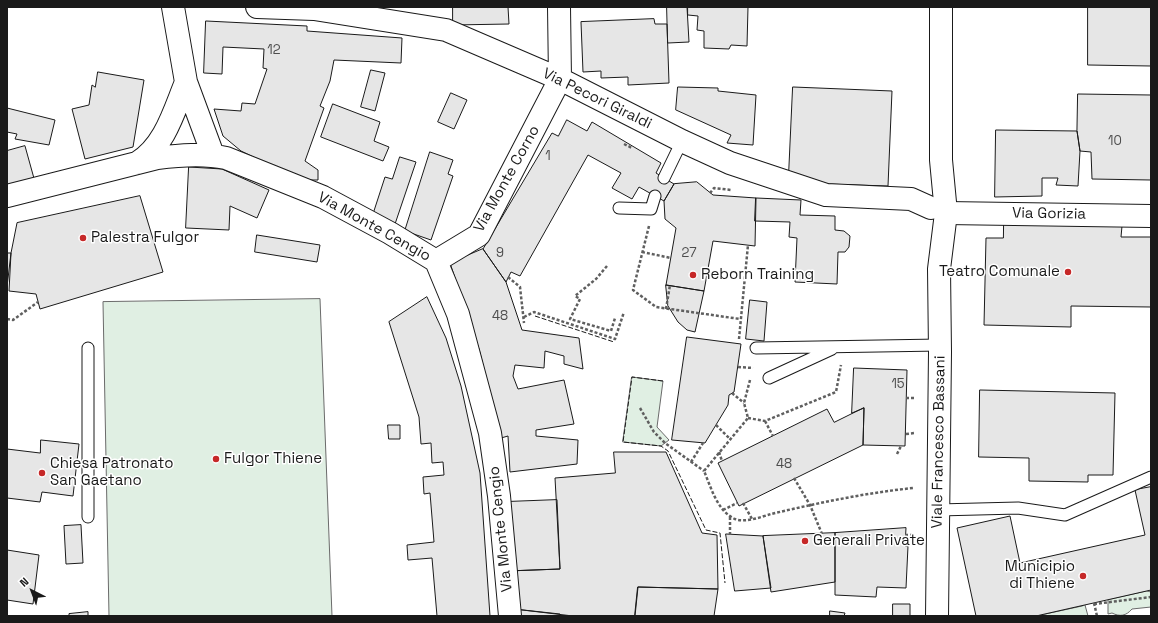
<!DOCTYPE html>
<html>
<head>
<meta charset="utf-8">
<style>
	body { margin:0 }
	#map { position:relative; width:1158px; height:623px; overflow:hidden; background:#fff; font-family:"Space Grotesk",sans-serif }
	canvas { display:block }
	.frame { position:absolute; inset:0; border:8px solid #1a1a1a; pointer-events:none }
	.north { position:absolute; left:12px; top:571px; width:40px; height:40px; -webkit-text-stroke:3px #fff; paint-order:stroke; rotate:318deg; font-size:11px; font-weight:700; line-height:16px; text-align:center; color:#1a1a1a }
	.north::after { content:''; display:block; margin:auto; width:14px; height:18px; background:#1a1a1a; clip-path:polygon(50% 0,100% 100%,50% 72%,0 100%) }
</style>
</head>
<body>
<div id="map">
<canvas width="1158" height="623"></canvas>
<div class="frame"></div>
<div class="north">N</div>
</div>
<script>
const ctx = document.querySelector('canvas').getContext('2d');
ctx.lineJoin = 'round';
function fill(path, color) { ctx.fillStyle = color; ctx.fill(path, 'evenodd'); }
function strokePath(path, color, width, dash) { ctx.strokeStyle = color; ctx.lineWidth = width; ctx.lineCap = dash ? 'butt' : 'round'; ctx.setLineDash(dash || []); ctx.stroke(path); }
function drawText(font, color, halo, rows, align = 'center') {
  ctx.font = font + ' "Space Grotesk",sans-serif'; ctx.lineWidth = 3; ctx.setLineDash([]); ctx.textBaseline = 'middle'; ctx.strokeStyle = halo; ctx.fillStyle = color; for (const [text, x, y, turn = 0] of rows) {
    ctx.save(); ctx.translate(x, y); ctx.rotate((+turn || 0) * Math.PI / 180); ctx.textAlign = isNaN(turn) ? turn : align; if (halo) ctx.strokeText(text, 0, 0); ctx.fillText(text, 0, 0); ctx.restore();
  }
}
const green = new Path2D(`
	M320 299 332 616H109L103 302Z
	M632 377 663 381 657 427 669 440 661 446 623 442Z
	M1147 591 1151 592V607L1132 609C1126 616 1120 617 1112 613L1108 614V600Z
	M1085 605 1088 616H1036L1082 606Z`);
const building = new Path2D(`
	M453 7H508L509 24 453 25Z
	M667 7H687L689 42 668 43Z
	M688 7H748L747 46 731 45 729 49 704 48V31L697 30 698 16 688 15Z
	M1088 7H1151V66L1088 65Z
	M654 19 655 24H667L669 83 628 85V77L601 78V71L583 72 581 22Z
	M206 21 307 26V31L402 38 401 63 334 60 330 81 320 106 324 108 305 161 318 170V180H300L241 151 223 136 214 109 241 111 242 103 255 104 267 69 263 68 264 49 223 47 222 74 204 73Z
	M371 70 385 73 375 111 361 107Z
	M98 72 144 80 133 147 85 159 72 109 89 105 92 85 95 87Z
	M678 87 718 88V91L756 95 753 145 727 143 731 135 676 110Z
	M793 87 892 91 888 186 826 184 789 174Z
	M451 93 467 100 454 129 438 122Z
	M1078 94 1151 95V180L1092 179 1091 152 1080 151 1077 131Z
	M333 104 380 122 374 141 389 147 383 161 321 137Z
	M7 108 55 120 49 145 15 139 17 134 7 132Z
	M567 120 587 131 592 122 661 163 656 173 674 184 664 201 639 187 632 199 612 188 621 173 588 155 520 276 511 272 506 282 483 249 552 133 558 136Z
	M996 130 1077 131 1080 151 1078 186 1056 185 1058 178H1042V196L995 197Z
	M25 146 35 182 7 190V151Z
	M430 152 453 160 448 174 453 176 431 240 405 231Z
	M400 157 416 162 394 227 371 220 385 177 392 179Z
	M189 167 222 169 269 190 257 218 230 206 229 230 186 228Z
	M697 182 713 195 756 198 755 246 713 241 704 291 666 285 676 228 665 219 664 201 674 184Z
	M140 196 163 272 40 309 36 294 9 291 11 253 17 223Z
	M756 198 801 200 800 215 835 216V230L844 231 850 236 849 247 845 252H838L837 284 795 282 797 238 789 237 790 222 755 221Z
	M1004 223 1122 226 1121 237H1151V307L1071 306V327L984 325 986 238H1003Z
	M257 235 320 245 317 262 255 252Z
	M483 249 506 282 522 330 579 338 583 369 564 364V356L545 351 544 368 515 365 513 376 518 389 564 380 574 424 536 430V436L578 440 577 464 510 472 508 436 501 438 479 349 450 263Z
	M7 253H11L7 287Z
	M666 285 704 291 695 332 687 330 678 322 668 306Z
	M427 297 446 338 461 386 480 473 490 616H437L432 558 408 560 407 545 434 542 430 493 424 494 423 477 444 475 443 462 432 463 431 443 421 444 419 417 389 322Z
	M750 300 767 302 764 341 746 339Z
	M687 337 741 344 734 392 729 395 728 405 705 443 672 440Z
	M854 368 907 370 905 446 863 445 864 408 852 413Z
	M980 390 1115 393 1113 475H1088V482L1029 481V458L979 457Z
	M864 408 863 445 739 506 718 463 827 409 834 422Z
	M388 425H400V439H389Z
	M41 440 79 444 73 496 42 492 40 502 7 498V449L40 453Z
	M614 452H666L702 533 717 535 718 589 638 587 635 616H573L514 609 507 571 560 569 555 478 615 473Z
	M1151 487V590L1036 616H976L957 528 1010 516 1020 563 1145 535 1135 490Z
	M557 500 560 569 507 571 505 502Z
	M81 525 83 563 66 564 64 526Z
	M906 528 905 546H908L906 588 877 587 876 597 835 595V533Z
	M835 533V582L771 592 763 536Z
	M726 534 763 536 771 588 735 591Z
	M7 550 39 555 33 604 7 600Z
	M638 587 718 589 714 616H635Z
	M893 604H910V616H893Z
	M514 609 560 614V616H515Z
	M830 611 845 613 844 616H830Z
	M88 612V616H69V614Z`);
const path = new Path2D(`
	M624 144 632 148
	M710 193 714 188 731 190
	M649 226 633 290 656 307 740 319
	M642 252 671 258
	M607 266 596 279 575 296 580 299 570 319 611 331 615 318
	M508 277 520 287 524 323
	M666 309 670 285
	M524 317 534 312 615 339 624 312
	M7 319 13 320 38 302
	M739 339 748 245
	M738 367 753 368
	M750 380 744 403 748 418 704 471C711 487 717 511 735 519 745 523 761 517 771 514 818 503 865 493 913 488
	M732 393 744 403
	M906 398H916
	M640 408 654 432 665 443 704 471
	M748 418 765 421 836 392 841 365
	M765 421 773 436
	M716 425 730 439
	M906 434 915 433
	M719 452 722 461
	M897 454 901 446
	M691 462 703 443
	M794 478 810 505 822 534
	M743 503 752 519
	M723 510 737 503
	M730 535V516
	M905 535H914
	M1094 603 1097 616
	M1094 604 1151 597`);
const lane = new Path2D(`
	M664 178 682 141
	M619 208 651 209 655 196
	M88 348V517
	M756 348 940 345
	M769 378 832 349
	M938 510 1018 508 1065 515 1151 477`);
const street = new Path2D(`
	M173 7 186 82 213 155
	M257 7 314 9 446 30 560 79 682 141 730 163 826 195 911 199 931 208
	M137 163C165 146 174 111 186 82
	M7 196 157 158C180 155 203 153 226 158L323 197 390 233 436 261 458 314 490 433 499 496 510 616
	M946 213 1151 216
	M436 261 479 235 560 79 559 7`);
const secondary = new Path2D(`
	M937 616 940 352 939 269 946 213 941 160V7`);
const fence = new Path2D(`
	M535 316 614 342
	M663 381 632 377 623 442 661 446 668 451 706 530 720 533 725 583`);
const markers = [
	[83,238,4,"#c62828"],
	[1068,272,4,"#c62828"],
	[693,275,4,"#c62828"],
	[216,459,4,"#c62828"],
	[42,473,4,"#c62828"],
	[805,541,4,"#c62828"],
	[1083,576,4,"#c62828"]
];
const numberNames = [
	["12",274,50],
	["10",1115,141],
	["1",548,156],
	["9",500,253],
	["27",689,253],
	["48",500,316],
	["15",898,384],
	["48",784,464]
];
const streetNames = [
	["Via Pecori Giraldi",597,99,26],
	["Via Monte Corno",507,179,-61],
	["Via Gorizia",1049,214,1],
	["Via Monte Cengio",374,227,29],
	["Viale Francesco Bassani",939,442,-89],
	["Via Monte Cengio",501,529,-96]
];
const poiNames = [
	["Palestra Fulgor",91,238],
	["Teatro Comunale",1060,272,"right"],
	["Reborn Training",701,275],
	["Fulgor Thiene",224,459],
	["Chiesa Patronato",50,464],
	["San Gaetano",50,481],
	["Generali Private",813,541],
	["Municipio",1075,567,"right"],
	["di Thiene",1075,584,"right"]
];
fill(green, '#e0efe3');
strokePath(green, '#6a6a6a', 1);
fill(building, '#e6e6e6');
strokePath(building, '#1a1a1a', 1);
strokePath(lane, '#1a1a1a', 13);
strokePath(street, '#1a1a1a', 24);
strokePath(secondary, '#1a1a1a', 24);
strokePath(path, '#5f5f5f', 2.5, [3, 2]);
strokePath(lane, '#fff', 11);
strokePath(street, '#fff', 22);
strokePath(secondary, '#fff', 22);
strokePath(fence, '#1a1a1a', 1, [5, 2]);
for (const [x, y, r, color] of markers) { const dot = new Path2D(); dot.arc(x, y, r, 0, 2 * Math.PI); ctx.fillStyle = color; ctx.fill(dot); strokePath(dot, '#fff', 1.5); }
drawText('13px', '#4d4d4d', null, numberNames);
drawText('15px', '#1a1a1a', '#fff', streetNames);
drawText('15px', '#1a1a1a', '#fff', poiNames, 'left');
</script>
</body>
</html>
